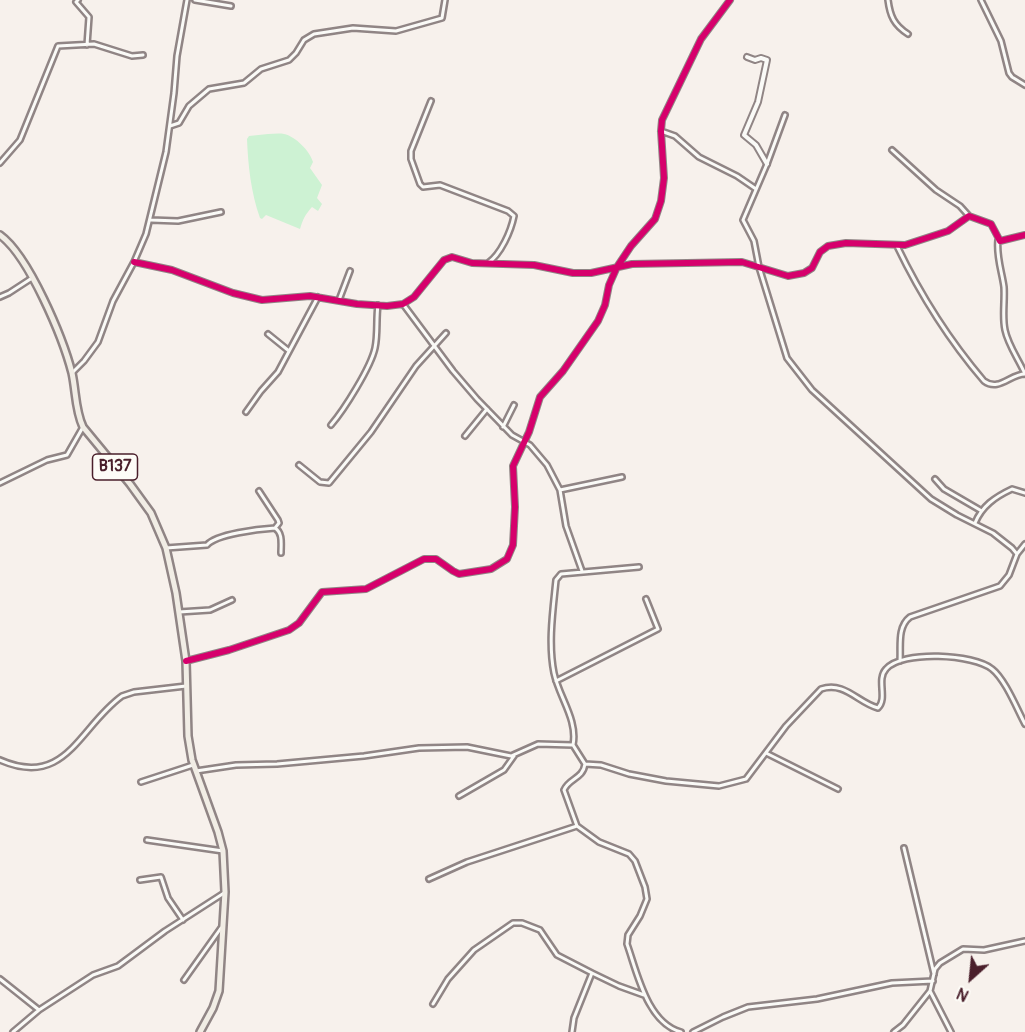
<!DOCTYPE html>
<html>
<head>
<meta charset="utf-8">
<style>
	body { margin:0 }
	#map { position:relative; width:1025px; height:1032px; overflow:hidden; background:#f7f1ec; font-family:Pangolin,sans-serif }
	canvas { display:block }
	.north { position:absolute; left:941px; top:948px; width:60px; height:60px; -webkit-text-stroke:4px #fdfcf7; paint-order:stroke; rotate:207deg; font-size:16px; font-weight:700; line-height:24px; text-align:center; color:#4a1f2b }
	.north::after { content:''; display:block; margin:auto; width:21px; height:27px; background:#4a1f2b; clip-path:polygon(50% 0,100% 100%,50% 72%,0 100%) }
</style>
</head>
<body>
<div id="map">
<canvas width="1025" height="1032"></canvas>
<div class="north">N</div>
</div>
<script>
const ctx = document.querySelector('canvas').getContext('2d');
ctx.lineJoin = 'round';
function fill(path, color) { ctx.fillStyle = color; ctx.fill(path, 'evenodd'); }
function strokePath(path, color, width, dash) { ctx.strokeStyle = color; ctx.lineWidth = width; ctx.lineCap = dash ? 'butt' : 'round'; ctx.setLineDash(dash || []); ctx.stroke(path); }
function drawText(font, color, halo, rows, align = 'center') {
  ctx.font = font + ' Pangolin,sans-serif'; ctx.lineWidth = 4.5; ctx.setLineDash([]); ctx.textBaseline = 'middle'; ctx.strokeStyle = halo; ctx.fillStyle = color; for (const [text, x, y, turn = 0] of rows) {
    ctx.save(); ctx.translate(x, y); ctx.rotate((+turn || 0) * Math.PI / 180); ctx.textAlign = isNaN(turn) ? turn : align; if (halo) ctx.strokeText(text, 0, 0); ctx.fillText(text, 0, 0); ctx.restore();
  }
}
const green = new Path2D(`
	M268 134C273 134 279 133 284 134 295 136 310 151 313 162L310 168 322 185 317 198 322 204 318 211 312 207C305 215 303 219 300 229L266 215 262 219 260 218C251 193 248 165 247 139L249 136Z`);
const street = new Path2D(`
	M78 0 76 2 89 17 87 45
	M195 0 231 6
	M888 0C890 16 894 25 908 34
	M981 0 1001 41 1009 73 1012 77 1025 85
	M431 101 411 151V159L420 184 423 187 440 185 508 211 514 216C511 231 501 254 488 263
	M785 115 767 164 743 220 754 241 759 267 787 358 812 390 931 499 957 515 993 533 1012 548 1017 554 1009 575 1000 586 910 617C897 627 901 646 900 661
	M170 126 179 123 189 106 209 89 244 83 261 69 289 60 296 53 304 40 314 34 353 28 396 31 442 18 445 0
	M661 131 675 136 699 157 737 176 756 189
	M892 150 936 190 960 206 969 216
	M0 163 20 140 58 46 94 44 132 56 143 55
	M151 220 178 221 221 212
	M998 240C996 256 1002 272 1004 287 1005 302 1002 316 1005 330 1008 345 1019 360 1025 374
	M897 246C921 296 948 339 984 381 999 392 1010 374 1025 374
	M134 262 172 270 233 293 262 300 310 296 357 304 387 306 403 304 414 297 444 260 452 257 472 263 534 265 573 273H591L632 264 742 262 788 276 804 273 812 268 820 252 828 246 846 243 905 245 948 231 969 216 991 224 1000 241 1025 235
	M0 297 9 293 32 278
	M339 300 350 271
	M403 304 453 371 477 399 512 435 530 445 547 465 560 490 566 526 582 571
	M268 334 289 351
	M72 373 84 361 98 342 113 301 134 262 146 234 166 152 174 93 177 56 187 0
	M246 412 261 391 278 372 318 297
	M331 425C344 410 371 367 375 348 378 334 376 319 378 305
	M503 427 514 405
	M465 436 487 409
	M299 465 320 482 329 483 371 432 416 366 446 333
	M935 479 944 489 980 510
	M0 483 47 460 67 455 83 427
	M560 490 622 477
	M975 523C982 506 995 497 1012 489L1025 493
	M275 528C283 533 281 544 281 553
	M166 548 207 545C216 534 259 529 275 528L279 523 278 520 259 491
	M1017 554 1025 544
	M639 567 561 574 556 580C553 610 548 643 554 673 559 697 578 720 573 745L585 764C583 779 569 778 564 790L577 826 599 842 629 854 635 861 645 887 647 899 640 916 628 935 627 944C637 972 647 1023 681 1032
	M179 612 210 610 232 600
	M186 661 229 650 289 630 299 623 322 592 366 589 424 559H436L453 571 459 574 491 569 507 559 513 545 515 507 513 466 529 432 540 397 563 371 598 321 605 305 609 285 617 267 631 246 655 219 661 201 664 178 661 131 662 120 701 39 730 0
	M556 681 658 629 646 599
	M766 753 838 789
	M0 760C66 789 79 727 122 696L134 692 186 686
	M585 764 601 765 629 774 666 781 719 786 746 779 786 726 821 689C845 681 858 703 878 708 888 698 876 680 886 669 902 650 974 654 992 669 1005 679 1017 709 1025 724
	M196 771 236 765 277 764 364 756 419 748 467 747 511 756 538 744 573 745
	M141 782 193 765
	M459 796 504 770 514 756
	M147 840 223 851
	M904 848 934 974
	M429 879 467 862 577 826
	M140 880 161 877 168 898 183 920
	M0 979 39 1010
	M184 980 221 928
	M930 991 951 1032
	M433 1004 448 979 474 950 513 923H522L540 930 557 955 592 973
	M13 1032 39 1010 93 975 118 966 165 931 224 893
	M572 1032 574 1018 592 973 619 986 644 995
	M693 1032 723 1017 748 1007 817 999 892 983 933 981
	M894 1032 903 1025 930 991 935 969 940 963 963 949 984 950 1025 941`);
const secondary = new Path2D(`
	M747 57 755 60 761 58 767 60 758 102 744 135 756 145 767 164`);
const primary = new Path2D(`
	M0 235C29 256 63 338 72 373 76 391 75 410 83 427L130 484 151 513 166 548 176 593 186 661 188 736 192 760 218 832 223 851 225 892 219 991 213 1008 200 1032`);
const cycleway = new Path2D(`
	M134 262 172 270 233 293 262 300 310 296 357 304 387 306 403 304 414 297 444 260 452 257 472 263 534 265 573 273H591L632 264 742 262 788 276 804 273 812 268 820 252 828 246 846 243 905 245 948 231 969 216 991 224 1000 241 1025 235
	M186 661 229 650 289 630 299 623 322 592 366 589 424 559H436L453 571 459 574 491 569 507 559 513 545 515 507 513 466 529 432 540 397 563 371 598 321 605 305 609 285 617 267 631 246 655 219 661 201 664 178 661 131 662 120 701 39 730 0`);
const shields = [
	[115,467,45]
];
const shieldNames = [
	["B137",115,467]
];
fill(green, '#cdf2d3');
strokePath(street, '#908585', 8);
strokePath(secondary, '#908585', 8);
strokePath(primary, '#908585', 10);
strokePath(street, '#fafaf7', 3);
strokePath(secondary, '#fafaf7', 4);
strokePath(primary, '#f1ede5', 5);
strokePath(cycleway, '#d6006c', 6);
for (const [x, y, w] of shields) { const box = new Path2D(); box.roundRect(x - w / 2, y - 13, w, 26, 4.5); ctx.fillStyle = '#fdfcf7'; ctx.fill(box); strokePath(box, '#4a1f2b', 1.5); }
drawText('bold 16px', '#4a1f2b', null, shieldNames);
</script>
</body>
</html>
